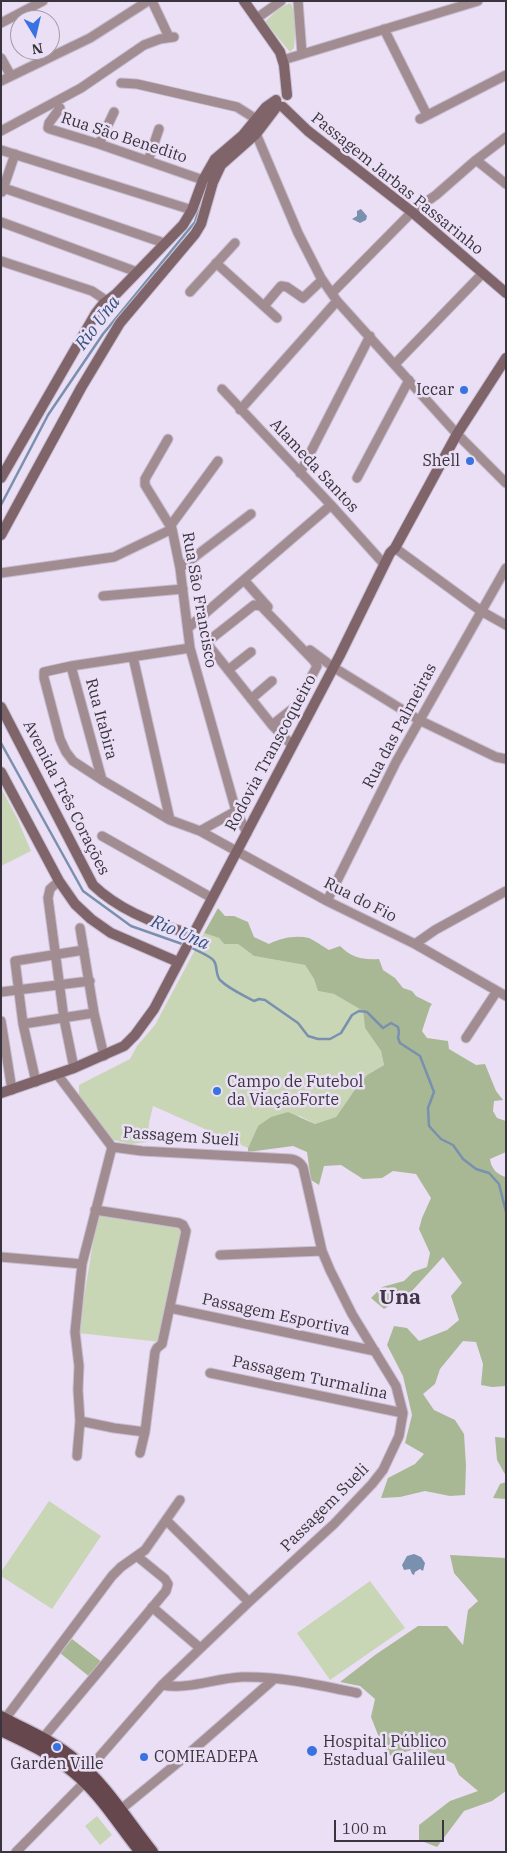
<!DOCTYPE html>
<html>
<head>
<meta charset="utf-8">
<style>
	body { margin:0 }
	#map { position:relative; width:507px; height:1853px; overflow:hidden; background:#eadff5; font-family:"IBM Plex Serif",serif }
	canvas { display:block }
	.frame { position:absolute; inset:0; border:2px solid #39343d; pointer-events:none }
	.north { position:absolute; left:10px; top:10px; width:50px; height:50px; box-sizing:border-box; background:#eadff5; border:1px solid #a39bab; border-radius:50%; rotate:171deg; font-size:14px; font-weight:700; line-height:20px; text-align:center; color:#39343d }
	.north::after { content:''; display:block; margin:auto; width:18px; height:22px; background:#3973e2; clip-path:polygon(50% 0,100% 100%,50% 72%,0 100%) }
	.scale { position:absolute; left:334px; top:1820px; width:110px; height:22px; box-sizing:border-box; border:2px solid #39343d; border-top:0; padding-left:6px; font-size:15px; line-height:18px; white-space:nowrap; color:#39343d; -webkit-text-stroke:4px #eadff5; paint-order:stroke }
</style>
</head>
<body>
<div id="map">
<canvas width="507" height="1853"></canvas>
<div class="frame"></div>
<div class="north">N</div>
<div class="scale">100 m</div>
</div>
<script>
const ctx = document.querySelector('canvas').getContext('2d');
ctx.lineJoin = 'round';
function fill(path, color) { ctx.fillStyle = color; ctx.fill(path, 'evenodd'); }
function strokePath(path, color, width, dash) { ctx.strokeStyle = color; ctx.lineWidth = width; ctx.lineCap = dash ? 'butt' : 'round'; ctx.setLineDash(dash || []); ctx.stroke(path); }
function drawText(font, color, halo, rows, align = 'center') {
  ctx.font = font + ' "IBM Plex Serif",serif'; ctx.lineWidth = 5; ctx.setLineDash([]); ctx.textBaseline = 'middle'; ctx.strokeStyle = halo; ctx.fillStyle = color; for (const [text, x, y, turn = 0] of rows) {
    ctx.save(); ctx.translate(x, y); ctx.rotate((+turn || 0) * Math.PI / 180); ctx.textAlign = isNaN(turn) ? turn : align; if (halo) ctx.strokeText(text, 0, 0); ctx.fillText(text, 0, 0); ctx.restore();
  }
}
const green = new Path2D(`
	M290 3C298 12 295 36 294 48L290 52 265 22C274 13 279 8 290 3Z
	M1 788 17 818 31 851 1 866Z
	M204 933 219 938 224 944H238L254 956 305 965 314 979 318 991 334 994 363 1011 365 1028 381 1051 384 1065 367 1075 356 1088 336 1117 315 1124 300 1116 258 1126 248 1148 153 1106 149 1123 148 1142 131 1144 113 1140 79 1097V1085L130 1059 137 1046 155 1025Z
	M98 1213 183 1226 161 1342 78 1333Z
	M49 1501 101 1536 52 1609 1 1576V1572Z
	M370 1581 405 1628 330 1680 297 1633Z
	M97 1816 112 1835 100 1845 85 1826Z`);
const forest = new Path2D(`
	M218 908 225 916H234L248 922 254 937 269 944C281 938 295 935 309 938 312 939 324 947 329 950L340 946C352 958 363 960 379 959L383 970 395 978 403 988 412 991 416 996 432 1004 430 1007 422 1031 427 1038 448 1041 449 1049 476 1065 485 1064 496 1091 503 1100 494 1101 493 1111 497 1118 506 1121V1152L490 1159C491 1168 497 1175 506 1177V1386L492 1387 481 1385 483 1364 476 1342 463 1341 440 1369 435 1384 423 1394 434 1410 455 1420 464 1434 466 1466 465 1495 450 1496 425 1491 400 1497 381 1498 388 1478 415 1464 424 1454 405 1443 412 1415 403 1376 387 1345 394 1326 407 1328 419 1341 447 1330 459 1320 451 1296 462 1283 443 1257 411 1292 384 1309 371 1298 382 1287 404 1281 413 1272 427 1267 430 1253 419 1229 422 1218 431 1198 416 1174 393 1171 382 1178 363 1179 341 1165 324 1166 319 1185 311 1180 307 1152 293 1146 248 1152V1148L258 1126 271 1117 288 1112 315 1124 336 1117 356 1088 367 1075 384 1065 381 1051 365 1028 363 1011 334 994 318 991 314 979 305 965 254 956 238 944H224L219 938 204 933Z
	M495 1437 506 1438V1476L497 1460Z
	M506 1482V1499L493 1498 500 1484Z
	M450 1555 506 1558V1791L492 1801 464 1811 437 1847 419 1840V1825L450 1801 478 1791 459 1775 454 1764 432 1753 415 1749 391 1756 382 1745 371 1717 375 1699 360 1686 340 1682 375 1655 418 1626H447L463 1645 468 1610 478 1601 454 1573Z
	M72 1639 103 1663 91 1678 60 1653Z`);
const water = new Path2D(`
	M361 209 367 216 366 220 360 223 352 219 357 216V211Z
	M414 1554 421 1557 425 1563 423 1571 420 1569 415 1572 414 1575 412 1574 410 1569 404 1570 402 1565 407 1556Z`);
const stream = new Path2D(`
	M1 505 48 415 103 334 195 222 203 198
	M1 743 83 891 131 926 185 945
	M190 947C195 950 211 956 214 961 218 967 215 974 220 980 229 989 243 995 254 1001L259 999 265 1000 298 1023 308 1036 318 1039H330L341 1033 352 1015 359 1011 367 1012 383 1028 391 1023 398 1027 399 1032 398 1038 400 1043 420 1056 434 1092 428 1108 429 1126 441 1139 453 1145 463 1159 476 1169 489 1173 499 1184 506 1212`);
const street = new Path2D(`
	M152 1 169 37
	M298 1 302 54
	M257 18 281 1
	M1 23 43 1
	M384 29 427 115
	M1 58 11 76
	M283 60 478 1
	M1 81 90 38 148 1
	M121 83 137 84 237 107 256 119
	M60 108 49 123 48 128 50 129 99 144 203 180
	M420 119 506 75
	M254 129 298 233 321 278 337 301 457 434 506 483
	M1 131 81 88 144 45 160 39 174 37
	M99 144 114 112
	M1 150 192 210
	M476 160 506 184
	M148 161 159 129
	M1 187 164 243
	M2 192 15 154
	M1 222 137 272
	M1 261 92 291 107 301
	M216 263 277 318
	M190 292 235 243
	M332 293 412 212 436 195 476 160 506 137
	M264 306 281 286 287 287 303 298 322 280
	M395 364 483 273
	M222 389 331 505 384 564
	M240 410 337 301
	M168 439 145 479V485L172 529 180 568 190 648 236 811 247 833
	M300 473 370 336
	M357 478 409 380
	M171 525 218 461
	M395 548 481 611 506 625
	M180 568 251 514
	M1 573 114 557 172 529
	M244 580 268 607
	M103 596 183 589
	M188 628 331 505
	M190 648 71 666 44 672V678L60 739 66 752 73 761 102 780 170 820 200 831 327 901 415 944 506 996
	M310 650 333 667 419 720 496 757 506 759
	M133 657 170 820
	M71 666 102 780
	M228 670 251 652
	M251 699 272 681
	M272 725 296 706 317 666 314 661 261 606 254 605 207 642 209 646 272 725 292 745
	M200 831 236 811
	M102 836 212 898
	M59 881 50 889 48 898 64 1019 74 1068
	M327 901 396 762 506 568
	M80 928 94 1013 104 1056
	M415 944 435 930 506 891
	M1 992 90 981
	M1 1021 12 1090
	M23 1024 94 1013
	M466 1038 497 991
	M57 1074 112 1147 142 1151 291 1159C297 1160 300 1162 303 1167L322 1251 330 1270 352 1314 396 1386 403 1413 399 1436 383 1470 372 1484 334 1524 249 1602 162 1685 87 1771
	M36 1082 23 1024 15 961 84 950
	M95 1210 179 1223 183 1225 186 1231 162 1344 157 1348 155 1352 145 1432 140 1453
	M220 1255 322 1251
	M1 1257 82 1264
	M170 1308 375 1351
	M210 1373 403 1413
	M80 1421 114 1428 145 1432
	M77 1456 80 1421 78 1390 79 1366 75 1332 82 1264 112 1147
	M166 1520 249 1602
	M152 1607 200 1648
	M162 1685C189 1690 215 1678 242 1677 280 1676 319 1685 357 1693
	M5 1719 112 1576 121 1567 145 1550 180 1500
	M43 1738 166 1591 168 1584 165 1579 138 1557
	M120 1810 186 1756 274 1679
	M16 1852 85 1782`);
const secondary = new Path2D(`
	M244 1 280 52 284 65 287 95
	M283 107 308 131 412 212 506 293
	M1 478 96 313 103 304 116 294 183 225 192 210 203 180 215 159 243 135 266 107 276 100
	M1 535 81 388 120 323 195 234 201 224 213 182 221 165 256 134 278 105
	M1 707 93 885C120 911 157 925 192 934
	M1 772 59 881 75 904 91 919 111 933 178 962
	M1 1093 74 1068 124 1046 135 1035 154 1009 340 655 390 553 395 548 457 434 506 358`);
const primary = new Path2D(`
	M1 1717C26 1731 53 1741 75 1760 106 1785 127 1821 152 1852
	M1 1730C27 1742 52 1754 74 1772 101 1794 119 1825 141 1852`);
const markers = [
	[464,390,5,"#3973e2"],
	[470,461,5,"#3973e2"],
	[217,1091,5,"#3973e2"],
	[57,1747,5,"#3973e2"],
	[312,1751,6,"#3973e2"],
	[144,1757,5,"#3973e2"]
];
const streetNames = [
	["Rua São Benedito",124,138,18],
	["Passagem Jarbas Passarinho",397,184,39],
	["Alameda Santos",314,466,47],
	["Rua São Francisco",199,600,80],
	["Rua Itabira",101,719,75],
	["Rua das Palmeiras",400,726,-62],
	["Rodovia Transcoqueiro",271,753,-62],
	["Avenida Três Corações",66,798,63],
	["Rua do Fio",360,900,27],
	["Passagem Sueli",181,1137,4],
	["Passagem Esportiva",276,1315,12],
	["Passagem Turmalina",310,1378,12],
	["Passagem Sueli",325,1508,-45]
];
const poiNames = [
	["Iccar",454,390,"right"],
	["Shell",460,461,"right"],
	["Campo de Futebol",227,1082],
	["da ViaçãoForte",227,1100],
	["Hospital Público",323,1742],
	["Estadual Galileu",323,1760],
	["COMIEADEPA",154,1757],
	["Garden Ville",57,1764,"center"]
];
const waterNames = [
	["Rio Una",98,323,-53],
	["Rio Una",180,933,23]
];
const districtNames = [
	["Una",400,1298]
];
fill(green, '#c8d6b6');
fill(forest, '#a9b894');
fill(water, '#7990af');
strokePath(stream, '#7990af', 2.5);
strokePath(street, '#c7bdd0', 11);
strokePath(secondary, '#c7bdd0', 12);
strokePath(primary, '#c7bdd0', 15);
strokePath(street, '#a18d91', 9);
strokePath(secondary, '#7f6469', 10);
strokePath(primary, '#67474e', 12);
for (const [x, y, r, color] of markers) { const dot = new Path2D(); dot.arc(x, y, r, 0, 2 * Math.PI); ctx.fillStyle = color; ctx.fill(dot); strokePath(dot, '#eadff5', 2); }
drawText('16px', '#39343d', '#eadff5', streetNames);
drawText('16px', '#39343d', '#eadff5', poiNames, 'left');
drawText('italic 18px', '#335480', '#eadff5', waterNames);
drawText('bold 21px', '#3f3647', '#eadff5', districtNames);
</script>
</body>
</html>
